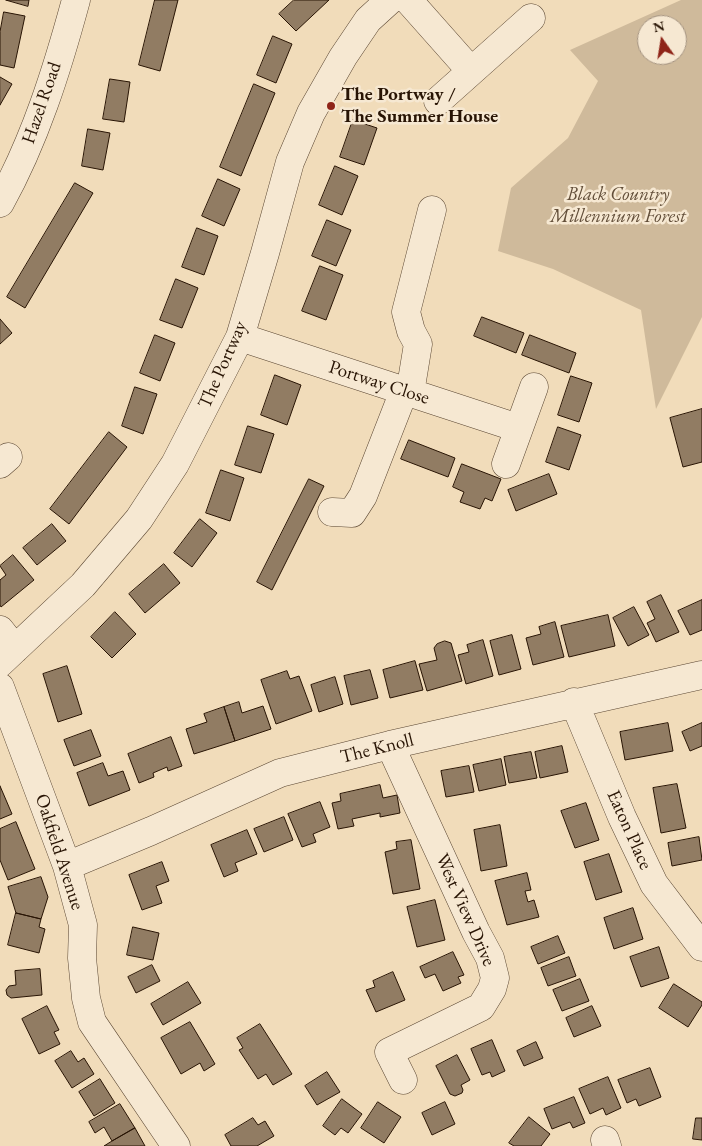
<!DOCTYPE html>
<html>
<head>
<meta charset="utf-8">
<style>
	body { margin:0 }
	#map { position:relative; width:702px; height:1146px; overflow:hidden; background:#f1dcba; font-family:"EB Garamond",serif }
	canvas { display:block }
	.north { position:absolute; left:637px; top:15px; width:50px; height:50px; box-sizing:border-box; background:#f6e8d2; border:1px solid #a49380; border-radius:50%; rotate:347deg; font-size:14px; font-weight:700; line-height:20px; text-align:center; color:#281404 }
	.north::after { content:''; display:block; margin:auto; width:18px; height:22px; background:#8f2418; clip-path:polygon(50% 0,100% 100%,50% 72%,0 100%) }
</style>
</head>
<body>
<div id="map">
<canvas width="702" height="1146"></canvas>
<div class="north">N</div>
</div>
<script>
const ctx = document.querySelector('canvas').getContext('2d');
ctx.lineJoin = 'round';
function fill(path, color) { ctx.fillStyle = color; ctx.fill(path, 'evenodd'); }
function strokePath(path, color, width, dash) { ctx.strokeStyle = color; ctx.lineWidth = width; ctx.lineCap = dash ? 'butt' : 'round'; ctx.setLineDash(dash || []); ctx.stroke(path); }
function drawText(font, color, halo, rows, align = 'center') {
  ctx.font = font + ' "EB Garamond",serif'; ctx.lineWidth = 5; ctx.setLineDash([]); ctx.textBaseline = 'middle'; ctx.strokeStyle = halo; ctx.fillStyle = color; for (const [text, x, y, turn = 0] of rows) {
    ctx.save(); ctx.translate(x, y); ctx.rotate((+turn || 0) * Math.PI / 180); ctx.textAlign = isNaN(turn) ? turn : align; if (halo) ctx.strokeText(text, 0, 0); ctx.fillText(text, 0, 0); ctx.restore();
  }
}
const green = new Path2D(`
	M681 0H702V317L656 409 641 310 553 269 498 251 511 188 568 138 598 81 570 50ZM647 25H677V55H647Z`);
const building = new Path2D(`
	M6 0H29L28 6Z
	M155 0H178L160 71 139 65Z
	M294 0H329L296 31 279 14Z
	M4 12 25 16 14 68 0 65V32Z
	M273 36 292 44 276 83 257 75Z
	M0 77 12 84 0 105Z
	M110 79 130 82 124 122 103 119Z
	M254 84 275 93 241 176 220 167Z
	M353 120 377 128 364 165 340 157Z
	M88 129 110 133 103 170 82 166Z
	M335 166 358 176 342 215 319 205Z
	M218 179 240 189 224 226 202 216Z
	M75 183 93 193 25 308 7 297Z
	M327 220 351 230 336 266 312 256Z
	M197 228 218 236 204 275 182 267Z
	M320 266 343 275 326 320 302 311Z
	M176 279 198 288 182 328 160 320Z
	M482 317 524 333 516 353 474 336Z
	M0 319 12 333 0 344Z
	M155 335 175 343 160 381 140 373Z
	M530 335 576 353 569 373 522 355Z
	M275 375 301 385 287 425 261 415Z
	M571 376 592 383 579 422 558 415Z
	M135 387 157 394 143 434 122 426Z
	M702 409V462L683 467 670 418Z
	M248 426 274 434 261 473 235 465Z
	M558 427 581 435 569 470 546 462Z
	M109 432 127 447 69 524 50 509Z
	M409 440 455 458 448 477 401 459Z
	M462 464 501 479 492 501 485 498 480 509 460 502 464 492 453 487Z
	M221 470 244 478 230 521 206 513Z
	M549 474 557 494 516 511 508 490Z
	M309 479 324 486 272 590 257 582Z
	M200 519 217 533 192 567 174 553Z
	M52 524 66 541 37 565 23 548Z
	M13 555 34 580 1 607 0 605V580L6 575 0 566Z
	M164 564 180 583 145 613 129 594Z
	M661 595 679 632 656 642 647 623 655 619 647 602Z
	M702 600V630L690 635 678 611Z
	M634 607 649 635 628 646 613 618Z
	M115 612 136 634 112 658 91 637Z
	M608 615 615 646 569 657 561 626Z
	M555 622 564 657 533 665 526 638 541 634 539 627Z
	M512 635 521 669 499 675 490 641Z
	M483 640 493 676 466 684 458 655 469 652 467 645Z
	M445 641 451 643 462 681 427 691 419 664 437 660 434 648 437 644Z
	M415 661 423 690 390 698 383 670Z
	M67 666 82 714 58 722 43 674Z
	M370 670 378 698 351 705 344 676Z
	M287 671 290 679 299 676 312 711 276 724 261 680Z
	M335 677 343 704 319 712 311 685Z
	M239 702 242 713 263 706 271 729 235 741 224 707Z
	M224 707 235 741 194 754 186 729 207 722 204 714Z
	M668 723 673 751 625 760 620 732Z
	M702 723V746L690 751 682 732Z
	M91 730 101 756 74 766 64 740Z
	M171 737 182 766 168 771 167 767 153 773 154 777 139 783 128 754Z
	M562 746 568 772 540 778 535 752Z
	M531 752 537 778 509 783 504 757Z
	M501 759 506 785 479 791 473 765Z
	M103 763 108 776 123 771 130 790 89 806 77 773Z
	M469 766 474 792 446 797 441 771Z
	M677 784 686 828 661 833 653 788Z
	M380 785 383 798 397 795 400 813 380 817V813L352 819 354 826 338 829 332 803 341 801 340 794Z
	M0 786 12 814 0 819Z
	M320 802 330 827 313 834 316 842 302 847 288 814Z
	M586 803 599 840 575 848 561 811Z
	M284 817 293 840 264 852 254 829Z
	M16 822 35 869 8 880 0 860V829Z
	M500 825 507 866 481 871 474 830Z
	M247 830 257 854 235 863 238 871 224 877 211 845Z
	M699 837 702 860 672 866 668 843Z
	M411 840 420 889 393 894 385 852 397 849 396 842Z
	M609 854 622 892 596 900 584 862Z
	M162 862 169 881 156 886 162 903 142 910 129 875Z
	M527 873 531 890 525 891 528 902 534 900 539 917 507 925 495 881Z
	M41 877 48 897 41 919 16 913 8 887Z
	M435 900 445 940 417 947 407 907Z
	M633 908 643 939 614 949 604 918Z
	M16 913 41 919 39 927 45 929 39 953 8 945Z
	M133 927 159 933 153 960 127 955Z
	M558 936 565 953 538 964 531 947Z
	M659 947 669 978 641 987 630 957Z
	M453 952 464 975 458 977 461 983 443 991 435 974 425 978 420 967Z
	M569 957 576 976 548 986 541 968Z
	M152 965 160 981 136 993 128 977Z
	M40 969 42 995 11 998 7 995 6 990 9 986 16 985 15 971Z
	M393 972 405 1000 376 1012 366 990 375 987 373 981Z
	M580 979 589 1001 562 1011 553 990Z
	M188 982 201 1003 163 1025 151 1004Z
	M674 984 702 1002V1005L688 1027 659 1008Z
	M47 1006 59 1030 54 1032 60 1044 39 1054 22 1019Z
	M592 1006 601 1026 574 1037 566 1018Z
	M190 1022 215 1064 204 1071 200 1063 181 1074 161 1038Z
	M260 1024 292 1074 273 1085 266 1074 258 1079 239 1050 243 1048 237 1038Z
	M492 1040 505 1071 492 1077 490 1072 482 1075 471 1049Z
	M536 1042 543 1058 524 1066 517 1051Z
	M71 1051 78 1062 84 1058 94 1074 72 1088 55 1061Z
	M457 1055 470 1080 461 1085 463 1090 462 1093 455 1096 450 1094 436 1066Z
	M650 1068 661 1097 639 1106 636 1099 627 1103 618 1080Z
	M327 1072 340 1092 317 1105 305 1086Z
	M608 1077 621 1108 606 1115 603 1108 590 1114 579 1089Z
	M100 1079 115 1103 94 1116 79 1092Z
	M574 1097 585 1123 573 1128 570 1122 552 1129 544 1109Z
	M342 1099 362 1114 348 1133 341 1128 335 1135 323 1126Z
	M378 1102 401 1117 384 1143 361 1128Z
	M445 1102 455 1124 432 1135 422 1113Z
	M120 1104 135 1128 112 1141 104 1127 95 1133 89 1122Z
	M529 1117 550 1134 541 1146H514L509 1143Z
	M253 1118 258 1125 265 1121 274 1136 257 1146H231L225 1135Z
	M696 1118H702V1140L693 1139Z
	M135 1128 145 1146H104L112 1141Z`);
const minor = new Path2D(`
	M408 0 471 71
	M438 101 531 18
	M0 203C35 140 57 70 76 0
	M240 337 518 428
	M410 393 418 344 411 331 406 312 432 210
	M0 464 8 457
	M506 464 534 387
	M332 512 352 513 363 496 404 391
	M0 630 15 649
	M0 663 83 585 139 519 175 464 240 337 265 253 290 162 311 113 343 57 368 20 390 0
	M0 687 67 866 83 925 82 958 86 998 92 1022 176 1146
	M574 702 622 817 654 884 702 947
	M390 745 476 932 490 958 495 978 492 989 481 1007 389 1052 403 1080
	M67 866 151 831 280 773 390 745 702 675
	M605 1140 607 1146`);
const markers = [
	[331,106,5,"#8f2418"]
];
const poiNames = [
	["The Portway /",341,95],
	["The Summer House",341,117]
];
const streetNames = [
	["Hazel Road",42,103,-71],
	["The Portway",223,365,-66],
	["Portway Close",379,383,18],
	["The Knoll",377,749,-14],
	["Eaton Place",629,830,66],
	["Oakfield Avenue",59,852,72],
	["West View Drive",465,910,66]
];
const parkNames = [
	["Black Country",618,195],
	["Millennium Forest",618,217]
];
fill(green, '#cfba9b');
fill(building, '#917c63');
strokePath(building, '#281404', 1);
strokePath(minor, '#5a4632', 29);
strokePath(minor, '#f6e8d2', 28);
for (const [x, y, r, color] of markers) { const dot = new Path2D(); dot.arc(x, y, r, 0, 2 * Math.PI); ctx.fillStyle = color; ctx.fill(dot); strokePath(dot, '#f6e8d2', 2); }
drawText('bold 19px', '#281404', '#f6e8d2', poiNames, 'left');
drawText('19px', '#281404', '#f6e8d2', streetNames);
drawText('italic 19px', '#624e39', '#f6e8d2', parkNames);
</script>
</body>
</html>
